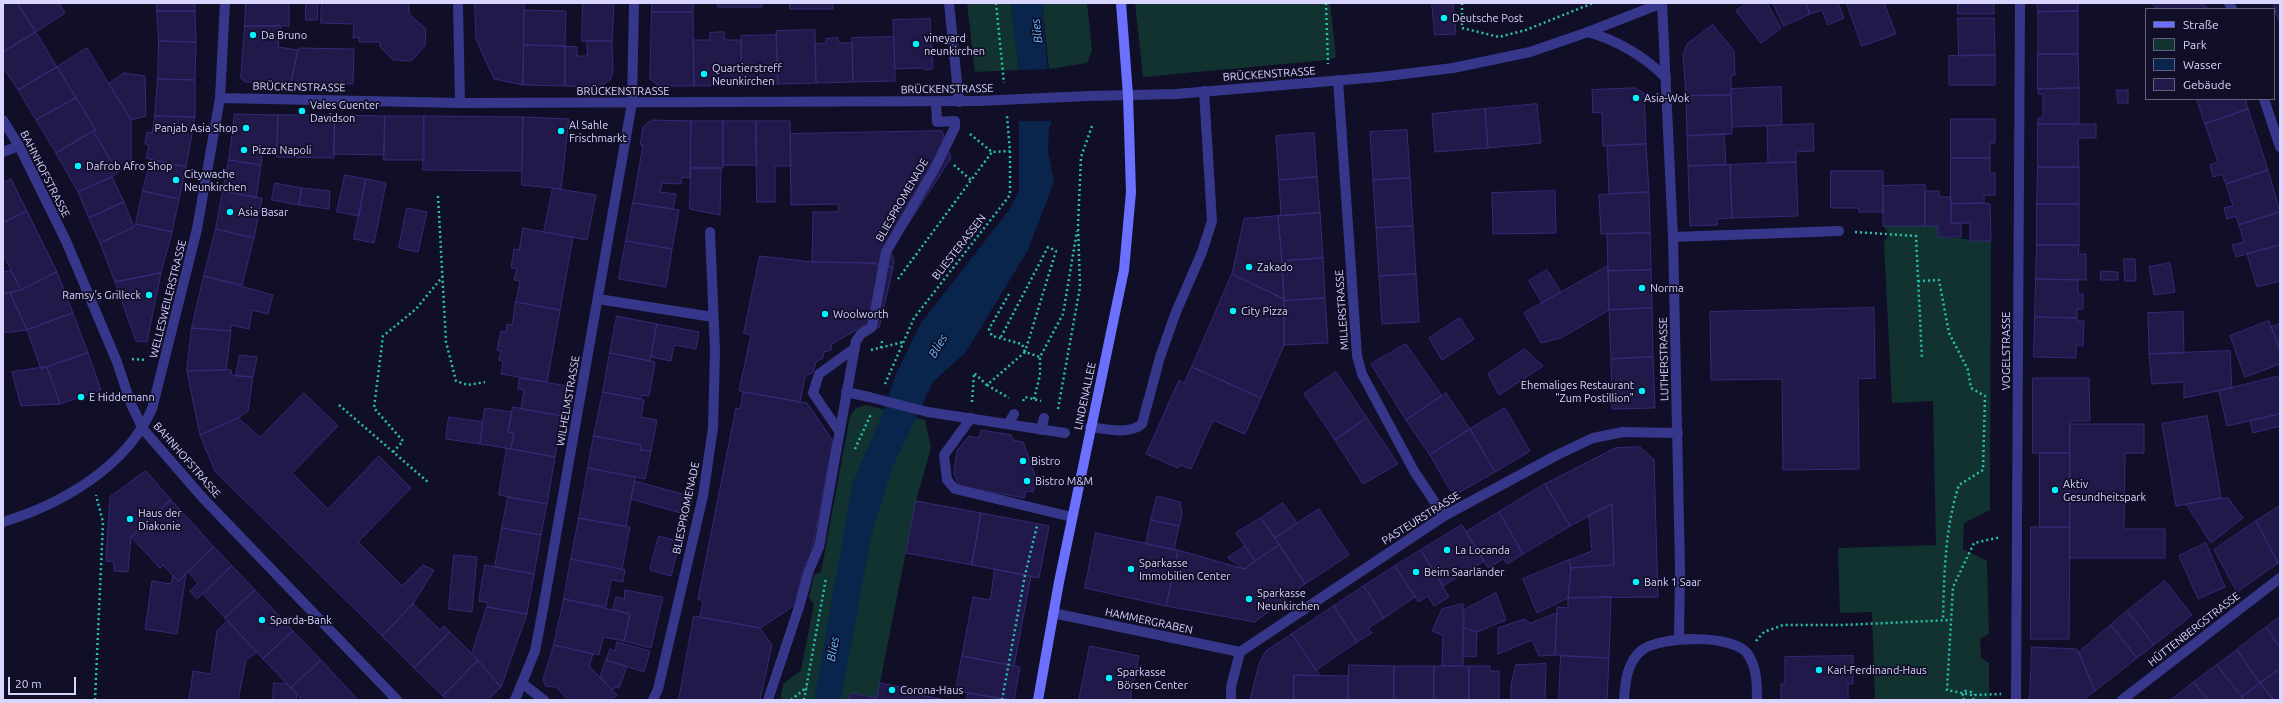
<!DOCTYPE html>
<html>
<head>
<meta charset="utf-8">
<style>
	body { margin:0 }
	#map { position:relative; width:2283px; height:703px; overflow:hidden; background:#110e28; font-family:Ubuntu,sans-serif }
	canvas { display:block }
	.frame { position:absolute; inset:0; border:4px solid #d8d5ff; pointer-events:none }
	.legend { position:absolute; left:2145px; top:8px; width:130px; height:92px; box-sizing:border-box; background:#110e28; border:1px solid #615e7e; margin:0; padding:5px 7px; list-style:none; font-size:12px; color:#d8d5ff }
	.legend li { display:flex; align-items:center; gap:8px; height:20px }
	.legend b { width:20px; border:1px solid #615e7e }
	.scale { position:absolute; left:8px; top:677px; width:68px; height:18px; box-sizing:border-box; border:2px solid #d8d5ff; border-top:0; padding-left:5px; font-size:12px; line-height:14px; white-space:nowrap; color:#d8d5ff; -webkit-text-stroke:3px #110e28; paint-order:stroke }
</style>
</head>
<body>
<div id="map">
<canvas width="2283" height="703"></canvas>
<div class="frame"></div>
<ul class="legend">
<li><b style="height:5px;background:#6c70ff"></b>Straße</li>
<li><b style="height:11px;background:#11322f"></b>Park</li>
<li><b style="height:11px;background:#09254c"></b>Wasser</li>
<li><b style="height:11px;background:#20194a"></b>Gebäude</li>
</ul>
<div class="scale">20 m</div>
</div>
<script>
const ctx = document.querySelector('canvas').getContext('2d');
ctx.lineJoin = 'round';
function fill(path, color) { ctx.fillStyle = color; ctx.fill(path, 'evenodd'); }
function strokePath(path, color, width, dash) { ctx.strokeStyle = color; ctx.lineWidth = width; ctx.lineCap = dash ? 'butt' : 'round'; ctx.setLineDash(dash || []); ctx.stroke(path); }
function drawText(font, color, halo, rows, align = 'center') {
  ctx.font = font + ' Ubuntu,sans-serif'; ctx.lineWidth = 3.5; ctx.setLineDash([]); ctx.textBaseline = 'middle'; ctx.strokeStyle = halo; ctx.fillStyle = color; for (const [text, x, y, turn = 0] of rows) {
    ctx.save(); ctx.translate(x, y); ctx.rotate((+turn || 0) * Math.PI / 180); ctx.textAlign = isNaN(turn) ? turn : align; if (halo) ctx.strokeText(text, 0, 0); ctx.fillText(text, 0, 0); ctx.restore();
  }
}
const green = new Path2D(`
	M967 3H1011L1019 70 975 72Z
	M1042 3H1087L1092 51 1087 63 1049 69Z
	M1135 3H1330L1336 57 1327 60 1143 77Z
	M1883 226H1938L1939 237C1957 237 1972 241 1991 241L1990 510 1964 523 1963 549 1987 561 1989 634 1980 639 1981 658 1989 663V700H1875L1872 612 1840 613 1838 548 1936 545 1933 401 1892 403 1884 242 1889 234Z
	M866 405 925 420 931 448 916 501 877 698 851 693 849 700H780L783 684 801 670 814 604 809 597 814 575 821 572 850 416 856 408Z`);
const water = new Path2D(`
	M1011 3H1042L1052 121 1049 128 1048 152 1054 182 1028 250 966 352 933 382 892 468 871 537 841 700H814L853 482 884 410 895 376 921 323 1009 210 1019 191V70Z`);
const pier = new Path2D(`
	M1051 69 1054 121H1017V70Z`);
const building = new Path2D(`
	M3 3H17L36 32 3 52Z
	M17 3H59L65 13 36 32Z
	M157 3H195V11H157Z
	M246 3H289V26H245Z
	M306 3H318L317 20H306Z
	M322 3H409V14L426 29 425 46 411 61 393 60 380 47V42H359V37L353 38 354 24 321 23Z
	M475 3H524L523 85 494 79 476 39Z
	M583 3H614L612 41H582Z
	M652 3H693V12H652Z
	M718 3H762V7H718Z
	M790 3H833V9H790Z
	M1432 3H1453L1456 34 1435 35Z
	M1747 3H1767L1781 28 1761 43 1736 11Z
	M1773 3H1806L1810 14 1784 26Z
	M1806 3H1838L1844 18 1828 25 1822 10 1810 14Z
	M1847 3H1884L1896 34 1862 46Z
	M1958 3H1994V14H1958Z
	M2037 3H2078V11L2038 12Z
	M2152 3H2203L2208 9H2157Z
	M2273 3H2280V24Z
	M524 10 566 11 565 46 524 45Z
	M157 11H195L196 42 159 41Z
	M2078 11V54H2038V12Z
	M652 12H693L694 86H659L650 79Z
	M1958 18H1994L1995 55 1959 56Z
	M930 19 933 68 928 70 921 68 895 69 893 20Z
	M1713 25 1734 51 1735 75H1731V95L1686 96 1683 55 1687 44Z
	M245 26H281L278 47 298 50 291 83 245 82 241 78Z
	M815 30 816 83 778 84 776 31Z
	M36 32 57 67 18 90 3 67V52Z
	M724 32 725 40H741L742 85 694 86 693 40H710V33Z
	M776 35 778 84 742 85 741 36Z
	M894 37 895 81 853 82 852 38Z
	M838 38 839 43H852L853 82 816 83 815 44 826 43V39Z
	M159 41 196 42 195 80 158 79Z
	M587 41H612L613 72 610 80 599 87 565 86V46L577 47V56H587Z
	M524 45 565 46V86L523 85Z
	M87 48 131 120V164L118 172 93 131 96 130 57 67Z
	M299 48 354 49 353 84 291 83Z
	M2038 54H2078L2079 88 2038 89Z
	M1995 55V85H1949V56Z
	M57 67 76 98 36 120 18 90Z
	M124 73 145 76 146 116 131 120 109 84Z
	M158 79 195 80V117L155 116Z
	M1781 87 1782 125 1732 127 1731 89Z
	M1635 88 1644 93 1646 144 1603 146 1602 112 1593 113 1592 90Z
	M2079 88V124H2038V118H2043V94H2038V89Z
	M2117 90H2128V103H2118Z
	M1731 95 1732 134 1687 136 1686 96Z
	M76 98 96 130 56 153 36 120Z
	M2197 99H2247L2246 103 2248 109 2205 124Z
	M1537 104 1541 143 1488 148 1485 109Z
	M1485 109 1488 148 1435 152 1432 114Z
	M2248 109 2268 170 2226 184 2222 174 2213 177 2210 165 2218 162 2205 124Z
	M235 114 278 115 277 150H263L261 165 229 160Z
	M278 115H335L334 158 277 157Z
	M335 115 385 116 384 155 334 154Z
	M155 116 195 117 186 167 146 158 149 145 145 144 147 132 152 133Z
	M385 116H424V160H384Z
	M424 116 523 117 522 171 423 170Z
	M523 117 569 119 561 189 522 185Z
	M1951 119H1995V143H1990V158H1951Z
	M652 120 691 121 690 178 682 177 681 184 662 183 660 192 676 194 673 209 633 203 643 145H640L643 127Z
	M691 121H723V168H691Z
	M723 121H756L757 165H723Z
	M756 121H790L791 166H775V202H757Z
	M1813 124 1814 151 1796 152V162L1768 163 1767 126Z
	M2038 124H2096V138H2078L2079 167H2038Z
	M1407 130 1410 178 1373 180 1370 132Z
	M93 131 118 172 112 177 78 192 56 153Z
	M942 131 951 158 890 252 894 259 893 268 873 263 812 262 813 212H838L839 204 791 205 790 134Z
	M1314 133 1317 177 1279 180 1276 136Z
	M1724 134 1726 165 1688 166 1687 136Z
	M1646 144 1649 192 1609 194 1607 146Z
	M1951 158H1990V173H1995V195H1984V203L1951 204Z
	M151 159 186 167 179 199 143 191Z
	M229 160 261 165 256 198 223 191Z
	M1796 162 1798 216 1732 218 1730 165Z
	M1730 165 1732 218 1717 219 1718 225 1690 226 1688 166Z
	M2038 167H2079V204H2037Z
	M691 168H721L720 215 690 209Z
	M2268 170 2280 212 2239 225 2236 216 2227 219 2224 208 2233 206 2226 184Z
	M1831 171H1883V212H1859V208H1831Z
	M345 175 366 179 359 216 337 212Z
	M112 177 124 202 89 218 78 192Z
	M1317 177 1320 213 1281 216 1279 180Z
	M1410 178 1413 226 1376 228 1373 180Z
	M11 179 27 211 3 223V183Z
	M366 179 386 183 374 243 354 239Z
	M275 183 302 188 299 205 272 200Z
	M1925 185V226H1883V186Z
	M302 188 330 191 329 209 299 205Z
	M553 188 596 195 587 240 544 232Z
	M143 191 179 199 172 232 136 224Z
	M223 191 262 198 254 238 216 229Z
	M1555 191 1556 233 1493 234 1492 193Z
	M1925 191H1939V197H1951V223H1961V237H1938V226H1925Z
	M1649 192 1650 233 1601 234 1599 195Z
	M124 202 134 227 100 243 89 218Z
	M633 203 679 210 672 249 626 241Z
	M1984 203 1990 204 1991 241H1970V223H1951V204Z
	M2037 204H2079V245H2037Z
	M407 208 427 212 418 252 399 248Z
	M27 211 57 272 21 290 3 254V223Z
	M2280 212V245L2236 257 2232 245 2244 242 2239 225Z
	M1320 213 1323 258 1282 261 1278 216Z
	M1278 216 1282 261 1284 299 1232 274 1244 219Z
	M136 224 172 232 161 273 115 282 100 243 134 227Z
	M1413 226 1416 274 1379 276 1376 228Z
	M523 228 573 237 560 310 516 302 520 281 514 280 517 269 511 268 514 249 519 250Z
	M216 229 254 238 242 285 204 276Z
	M1650 233 1651 270 1608 271 1607 234Z
	M626 241 672 249 666 287 619 279Z
	M2037 245H2079L2078 254H2086V280L2036 279Z
	M2280 245V281L2257 287 2247 254Z
	M760 256 812 262 873 263 893 268 879 328 865 325 832 344 831 350 824 352 823 358 816 362 813 372 805 377 800 402 739 391 751 335 744 333Z
	M1323 258 1325 298 1284 301 1282 261Z
	M2124 259H2135L2136 281H2125Z
	M2170 263 2175 292 2154 295 2149 267Z
	M1608 266 1609 310 1561 338 1541 343 1524 313Z
	M1547 270 1561 292 1542 303 1529 281Z
	M1651 270 1652 308 1609 310 1608 271Z
	M11 271 21 290 3 294V272Z
	M2101 271 2118 272V280H2101Z
	M57 272 73 313 27 330 10 293 21 290Z
	M161 273 147 342 136 341 115 282Z
	M1232 274 1284 299V345L1261 398 1192 367Z
	M1416 274 1419 322 1382 324 1379 276Z
	M204 276 273 295 268 314 252 310 249 329 231 325V331L192 328Z
	M2036 279 2078 280V294H2083V309H2077V318L2035 317Z
	M10 293 27 330 3 333V294Z
	M1325 298 1328 343 1284 345V301Z
	M516 302 560 310 547 382 501 374 503 361 499 360 501 351 497 350 501 331 506 332 507 324 512 325Z
	M1652 308 1653 357 1611 359 1609 310Z
	M1874 308 1875 378 1858 379 1859 469 1783 470 1782 379 1711 380 1710 312Z
	M2183 312 2184 353 2149 354 2148 313Z
	M73 313 88 353 41 369 27 330Z
	M617 316 657 324 650 361 610 353Z
	M2035 317 2077 318V321H2084L2083 346 2076 345V358L2034 357Z
	M1460 318 1474 339 1442 360 1429 338Z
	M2269 321 2280 350V364L2245 377 2230 336Z
	M657 324 699 332 696 349 674 345 671 361 651 357Z
	M2280 324V350L2271 327Z
	M192 328 231 331 226 370 187 371Z
	M1406 344 1442 396 1406 420 1371 364Z
	M1525 349 1543 366 1499 395 1488 374Z
	M2230 351 2232 388 2184 398V382L2152 384 2149 354Z
	M88 353 101 390 60 404 47 367Z
	M610 353 655 362 649 396 641 395 640 399 603 392Z
	M240 355 257 357 253 377 236 376Z
	M1653 357 1655 408 1612 409 1611 359Z
	M47 367 60 404 21 406 12 372Z
	M1192 367 1261 398 1245 434 1213 420 1191 469 1180 465 1178 468 1146 454 1179 380 1184 383Z
	M231 370 232 375 253 377 248 411 238 418 200 435 187 371Z
	M1336 372 1367 418 1335 440 1304 394Z
	M2280 376V414L2227 426 2219 391Z
	M520 378 568 386 562 416 521 409 524 390 518 389Z
	M2033 378H2089L2090 421H2070V453H2033Z
	M603 392 644 400 641 417 657 420 651 451 640 450 641 445 594 436Z
	M743 392 807 403 833 441 810 560 804 564 795 605 760 628 700 617 703 601 698 599 736 408 740 409Z
	M304 393 338 426 292 473 328 509 379 456 411 488 358 542 402 586 423 565 434 570 413 604 382 636 215 471 200 435 238 418 260 437Z
	M1446 393 1470 429 1430 455 1406 420Z
	M513 407 562 416 555 457 511 449 514 433 508 432Z
	M485 408 512 412 508 432 514 433 511 449 480 444Z
	M1505 408 1530 451 1495 472 1470 429Z
	M2280 414V426L2253 433 2250 421Z
	M2207 416 2221 498 2176 506 2162 424Z
	M449 417 483 422 480 444 446 439Z
	M1367 418 1398 464 1363 484 1335 440Z
	M2070 424H2144V453H2125L2124 529H2165V558H2070Z
	M1470 429 1495 472 1460 492 1450 490 1430 455Z
	M982 430 1011 435 1013 440 1023 442 1037 481 1033 492 1026 491 1024 498 959 486 954 473 957 451 969 436 978 438Z
	M594 436 641 445 640 450 651 451 645 479 588 468Z
	M1640 447 1654 460 1658 597 1568 598 1571 568 1614 565 1612 504 1570 526 1545 484 1615 448Z
	M507 448 555 457 547 504 499 495Z
	M2040 453H2070V527H2040Z
	M588 468 635 477 626 527 579 518Z
	M146 471 171 500 131 537 128 572 114 571V562L106 561 110 497Z
	M635 481 693 497 688 515 631 499Z
	M1545 484 1570 526 1523 554 1499 512Z
	M1157 496 1180 502 1182 514 1179 526 1151 520Z
	M508 497 547 504 541 535 502 528Z
	M2228 498 2243 518 2211 543 2186 504Z
	M171 500 214 547 178 581 163 565 160 568 131 537Z
	M916 501 981 513 972 565 906 553Z
	M1283 503 1297 523 1275 538 1261 518Z
	M1612 504 1614 565 1571 568 1569 560 1592 551 1589 515Z
	M2280 506V562L2278 563 2256 521Z
	M1319 509 1349 555 1305 584 1275 538Z
	M1499 512 1523 554 1507 564 1503 559 1488 568 1466 532Z
	M981 513 1049 526 1039 578 972 565Z
	M579 518 630 527 622 569 571 559Z
	M1261 518 1279 545 1255 561 1236 533Z
	M1151 520 1179 526 1174 550 1146 544Z
	M2256 521 2278 563 2237 592 2214 550Z
	M1462 525 1484 561 1443 586 1421 550Z
	M2031 527H2070L2069 639H2031Z
	M502 528 541 535 534 574 495 567Z
	M1096 533 1178 550 1166 606 1085 588Z
	M659 536 680 542 671 576 650 570Z
	M2206 543 2225 587 2198 599 2179 556Z
	M1279 545 1305 584 1255 622 1166 606 1178 550 1244 569Z
	M1245 546 1255 561 1244 569 1228 558Z
	M214 547 232 566 197 599 190 591 198 583 188 572Z
	M1421 550 1449 597 1434 606 1428 596 1418 602 1395 566Z
	M454 555 477 557 472 612 449 609Z
	M571 559 625 570 623 582 611 580 606 607 564 599Z
	M1569 560 1571 568 1568 598 1537 613 1523 579Z
	M485 565 534 574 527 614 487 607 488 603 479 601Z
	M232 566 255 590 225 618 203 594Z
	M1395 566 1415 597 1384 618 1364 586Z
	M995 569 1031 576 1014 666 962 656 973 597 990 600Z
	M186 574 177 634 145 629 152 581 171 584 173 575 178 581Z
	M2165 581 2192 615 2154 645 2127 611Z
	M1364 586 1384 618 1368 628 1372 633 1357 642 1334 606Z
	M255 590 293 631 263 659 225 618Z
	M625 590 663 597 651 648 624 641 630 614 613 609 616 597 624 599Z
	M1496 593 1506 620 1477 632 1464 628V610Z
	M1611 597 1609 658 1555 655 1557 607 1568 608V598Z
	M564 599 630 614 624 641 603 637 599 655 554 645Z
	M413 604 440 630 444 626 450 632 414 668 382 636Z
	M1463 604V666H1442L1443 635 1432 631 1442 609Z
	M1334 606 1357 642 1316 670 1292 634Z
	M487 607 527 614 501 687 472 654Z
	M2127 611 2154 645 2137 658 2111 625Z
	M1557 613 1555 655 1539 656 1532 640 1498 654V628L1524 619 1530 623Z
	M694 616 760 628 772 645 760 700H679Z
	M2280 617V648L2266 627Z
	M228 621 257 652 246 660 238 700H189L193 671 211 674 217 631Z
	M2111 625 2137 658 2095 691 2079 652Z
	M2266 627 2280 648V669L2260 683 2237 650Z
	M1464 628 1477 632 1476 657 1463 656Z
	M293 631 321 660 291 688 263 659Z
	M450 632 478 660 443 696 414 668Z
	M1292 634 1320 676 1294 675V700H1250L1259 664 1266 651Z
	M617 642 650 651 644 672 606 660 610 649 615 651Z
	M554 645 593 654 589 666 617 695 611 700H568L556 687 546 686 543 681Z
	M1090 646 1139 656 1130 700H1079Z
	M2032 647 2077 649 2095 691 2083 700H2030Z
	M2237 650 2260 683 2242 697 2217 665Z
	M962 656 1020 667 1014 700 956 691Z
	M1561 656 1609 658 1607 700H1559Z
	M1853 656V684H1848V700H1781V684H1785V657Z
	M321 660 358 700H302L291 688Z
	M478 660 501 687 488 700H447L443 696Z
	M606 660 627 667 619 688 616 687 612 690 600 678Z
	M1546 664 1545 700H1511V684L1516 665Z
	M1349 665 1394 666V700H1348Z
	M2217 665 2242 697 2244 700H2208L2194 682Z
	M1394 666H1434V700H1394Z
	M1434 666H1469V700H1434Z
	M1469 666H1490V671H1499V700H1469Z
	M2277 671 2280 675V700H2274L2260 683Z
	M1294 675 1348 676V700H1294Z
	M2194 682 2208 700H2171Z
	M274 683 287 684 297 694 296 700H273Z
	M880 683 906 688 905 692 946 700H849L851 693 877 698Z
	M2260 683 2274 700H2244L2242 697Z
	M968 693 1006 700H967Z`);
const path = new Path2D(`
	M996 3 1004 83
	M1326 3 1328 64
	M1462 3V28L1499 37 1526 30 1593 3
	M970 134 992 152 1010 151
	M954 165 972 181
	M438 196 446 342 456 381 468 385 485 382
	M1855 232 1916 236 1922 359
	M898 279 992 152
	M1918 281 1939 280 1949 333 1968 370 1971 388 1985 396 1983 470 1959 485C1945 527 1944 576 1943 620
	M1009 294 989 329 992 336 1022 344 1025 352
	M1001 337 1048 247 1056 251 1025 352
	M881 348 882 341
	M871 350 903 342
	M132 359 147 360
	M885 384 914 318 1010 195V151L1007 116
	M987 385 1009 398
	M1034 399 1040 375V357
	M1023 401 1025 397 1041 401
	M972 402 974 373 987 385 1025 352 1040 357 1063 314 1077 231
	M339 405 429 483
	M1058 409 1080 287 1078 225 1081 157 1092 126
	M855 449 871 414
	M393 452 403 441 374 408 383 336 416 309 443 276
	M1756 641 1764 632 1783 625H1843L1950 620
	M1972 695 1947 690 1953 587 1974 543 2001 537
	M95 700 103 522 96 495
	M791 700 807 687
	M804 700 826 578
	M1002 700 1025 575 1037 526
	M1964 700 1962 696 1965 691 1971 692 1972 695
	M1973 700 1975 695 2001 694`);
const service = new Path2D(`
	M1673 237 1839 231
	M598 299 713 317
	M1090 427C1106 429 1129 435 1142 424L1160 357 1176 312 1202 252 1212 221 1204 91
	M523 684 544 700
	M653 700 658 689 703 496 713 428 715 351 710 232`);
const pedestrian = new Path2D(`
	M3 120 19 146
	M846 392 869 397
	M928 412 1065 433
	M971 418 944 455 947 480 955 489 1072 517
	M1008 424 1014 414
	M1041 430 1044 418
	M839 431 813 393 819 374 855 348
	M1053 613 1240 652
	M768 700 800 604 809 570 819 547 856 341 861 334 872 327 886 252 935 168 955 127V121L937 122 936 102
	M1231 700V687L1240 652 1444 516`);
const minor = new Path2D(`
	M458 3 460 103
	M949 3 959 102
	M1662 3 1673 237 1680 569 1679 639
	M2229 3 2232 9
	M1588 32C1619 41 1643 55 1666 78
	M1338 80 1357 356 1362 374 1414 471 1444 516 1557 455 1593 438 1623 432 1678 433
	M2264 99 2280 147
	M3 152 19 146 66 241 117 362 131 404 143 429 202 497 397 700
	M515 700 535 651 543 609 632 103 634 3
	M1624 700C1625 682 1627 662 1642 650 1661 636 1732 634 1747 653 1757 667 1757 683 1757 700
	M2016 700 2020 3`);
const tertiary = new Path2D(`
	M1088 96 1176 94 1379 77 1453 68 1530 52 1588 32 1662 3
	M220 98 460 103 978 101
	M3 522C62 504 126 467 152 409L197 229 220 98 225 3
	M2122 700 2280 578`);
const secondary = new Path2D(`
	M1038 700 1059 582 1124 270 1131 192 1128 95 1121 3`);
const pedestrianBridge = new Path2D(`
	M869 397 928 412`);
const tertiaryBridge = new Path2D(`
	M978 101 1088 96`);
const markers = [
	[1444,18,4,"#01f3ff"],
	[253,35,4,"#01f3ff"],
	[916,44,4,"#01f3ff"],
	[704,74,4,"#01f3ff"],
	[1636,98,4,"#01f3ff"],
	[302,111,4,"#01f3ff"],
	[246,128,4,"#01f3ff"],
	[561,131,4,"#01f3ff"],
	[244,150,4,"#01f3ff"],
	[78,166,4,"#01f3ff"],
	[176,180,4,"#01f3ff"],
	[230,212,4,"#01f3ff"],
	[1249,267,4,"#01f3ff"],
	[1642,288,4,"#01f3ff"],
	[149,295,4,"#01f3ff"],
	[1233,311,4,"#01f3ff"],
	[825,314,4,"#01f3ff"],
	[1642,391,4,"#01f3ff"],
	[81,397,4,"#01f3ff"],
	[1023,461,4,"#01f3ff"],
	[1027,481,4,"#01f3ff"],
	[2055,490,4,"#01f3ff"],
	[130,519,4,"#01f3ff"],
	[1447,550,4,"#01f3ff"],
	[1131,569,4,"#01f3ff"],
	[1416,572,4,"#01f3ff"],
	[1636,582,4,"#01f3ff"],
	[1249,599,4,"#01f3ff"],
	[262,620,4,"#01f3ff"],
	[1819,670,4,"#01f3ff"],
	[1109,678,4,"#01f3ff"],
	[892,690,4,"#01f3ff"]
];
const poiNames = [
	["Deutsche Post",1452,18],
	["Da Bruno",261,35],
	["vineyard",924,38],
	["neunkirchen",924,51],
	["Quartierstreff",712,68],
	["Neunkirchen",712,81],
	["Asia-Wok",1644,98],
	["Vales Guenter",310,105],
	["Davidson",310,118],
	["Al Sahle",569,125],
	["Frischmarkt",569,138],
	["Panjab Asia Shop",238,128,"right"],
	["Pizza Napoli",252,150],
	["Dafrob Afro Shop",86,166],
	["Citywache",184,174],
	["Neunkirchen",184,187],
	["Asia Basar",238,212],
	["Zakado",1257,267],
	["Norma",1650,288],
	["Ramsy's Grilleck",141,295,"right"],
	["City Pizza",1241,311],
	["Woolworth",833,314],
	["Ehemaliges Restaurant",1634,385,"right"],
	["\"Zum Postillion\"",1634,398,"right"],
	["E Hiddemann",89,397],
	["Bistro",1031,461],
	["Bistro M&M",1035,481],
	["Aktiv",2063,484],
	["Gesundheitspark",2063,497],
	["Haus der",138,513],
	["Diakonie",138,526],
	["La Locanda",1455,550],
	["Sparkasse",1139,563],
	["Immobilien Center",1139,576],
	["Beim Saarländer",1424,572],
	["Bank 1 Saar",1644,582],
	["Sparkasse",1257,593],
	["Neunkirchen",1257,606],
	["Sparda-Bank",270,620],
	["Karl-Ferdinand-Haus",1827,670],
	["Sparkasse",1117,672],
	["Börsen Center",1117,685],
	["Corona-Haus",900,690]
];
const streetNames = [
	["BRÜCKENSTRASSE",1269,74,-4],
	["BRÜCKENSTRASSE",299,87,1],
	["BRÜCKENSTRASSE",947,89,-1],
	["BRÜCKENSTRASSE",623,91],
	["BAHNHOFSTRASSE",45,174,63],
	["BLIESPROMENADE",902,200,-60],
	["BLIESTERASSEN",959,247,-52],
	["WELLESWEILERSTRASSE",168,299,-76],
	["MILLERSTRASSE",1342,310,-94],
	["VOGELSTRASSE",2006,351,-90],
	["LUTHERSTRASSE",1664,359,-91],
	["LINDENALLEE",1085,396,-78],
	["WILHELMSTRASSE",568,401,-80],
	["BAHNHOFSTRASSE",187,460,49],
	["BLIESPROMENADE",686,508,-78],
	["PASTEURSTRASSE",1421,518,-32],
	["HAMMERGRABEN",1149,621,12],
	["HÜTTENBERGSTRASSE",2194,629,-38]
];
const waterNames = [
	["Blies",1037,31,-97],
	["Blies",938,346,-59],
	["Blies",833,649,-80]
];
fill(green, '#11322f');
fill(water, '#09254c');
fill(pier, '#110e28');
fill(building, '#20194a');
strokePath(building, '#352a77', 1);
strokePath(path, '#28c0af', 2.5, [2, 3]);
strokePath(service, '#36378a', 10);
strokePath(pedestrian, '#36378a', 10);
strokePath(minor, '#36378a', 10);
strokePath(tertiary, '#36378a', 10);
strokePath(secondary, '#6c70ff', 10);
strokePath(pedestrianBridge, '#36378a', 10);
strokePath(tertiaryBridge, '#36378a', 10);
for (const [x, y, r, color] of markers) { const dot = new Path2D(); dot.arc(x, y, r, 0, 2 * Math.PI); ctx.fillStyle = color; ctx.fill(dot); strokePath(dot, '#110e28', 1.5); }
drawText('11px', '#d8d5ff', '#110e28', poiNames, 'left');
drawText('11px', '#d8d5ff', '#110e28', streetNames);
drawText('italic 12px', '#63bfff', '#110e28', waterNames);
</script>
</body>
</html>
